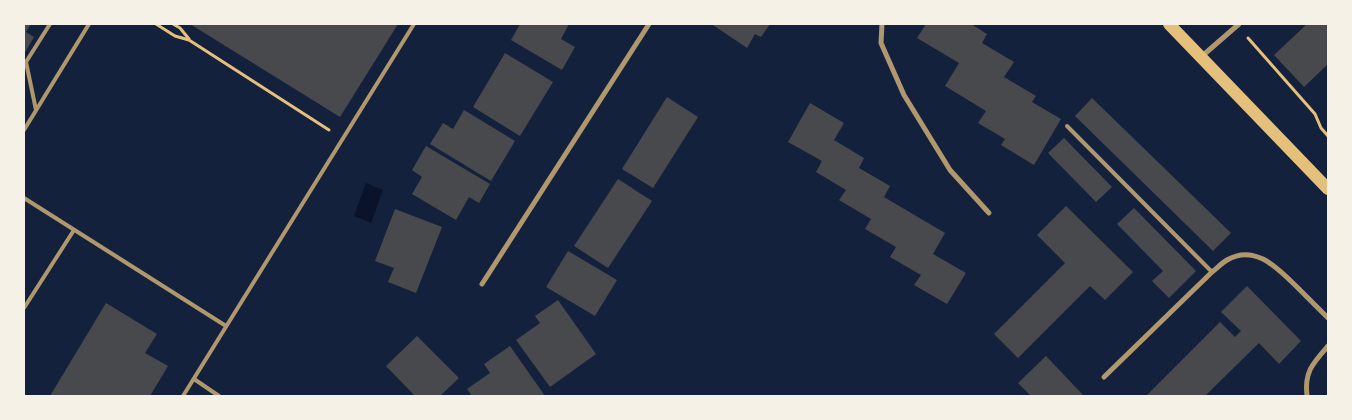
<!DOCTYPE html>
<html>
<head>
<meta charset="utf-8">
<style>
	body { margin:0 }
	#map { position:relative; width:1352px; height:420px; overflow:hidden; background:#14213d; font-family:Barlow,sans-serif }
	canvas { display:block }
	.frame { position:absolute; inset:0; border:25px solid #f6f1e7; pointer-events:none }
</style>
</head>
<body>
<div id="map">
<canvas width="1352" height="420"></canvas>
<div class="frame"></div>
</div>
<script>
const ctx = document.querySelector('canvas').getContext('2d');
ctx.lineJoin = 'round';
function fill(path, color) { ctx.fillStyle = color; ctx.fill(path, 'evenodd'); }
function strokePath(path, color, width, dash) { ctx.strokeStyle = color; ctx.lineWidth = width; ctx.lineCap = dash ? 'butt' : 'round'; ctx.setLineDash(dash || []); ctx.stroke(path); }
const water = new Path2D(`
	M366 183 383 190 371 223 354 216Z`);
const building = new Path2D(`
	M24 24H31L26 32 34 37 24 54Z
	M190 24H398L340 117Z
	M520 24H569L561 39 575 47 562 70 511 40Z
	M714 24H770L761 37 755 34 747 48 713 25Z
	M926 24H971L987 34 982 43 1014 62 1004 77 1036 96 1032 102 1061 119 1034 165 1001 145 1005 139 978 123 986 111 945 86 959 63 917 38Z
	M1307 24H1328V64L1304 87 1274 55Z
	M505 53 553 82 520 136 473 107Z
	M667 97 698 117 653 188 622 169Z
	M1092 98 1231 233 1213 251 1075 116Z
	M810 103 844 123 834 140 864 158 859 168 890 186 884 197 945 233 933 254 966 273 947 304 914 285 921 275 890 257 896 247 865 229 871 219 839 200 846 190 816 172 822 161 788 142Z
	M464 110 515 141 491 181 430 144 443 123 453 129Z
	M1064 138 1112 187 1096 202 1048 153Z
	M426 146 490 184 479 203 469 197 456 220 412 194 422 177 412 170Z
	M618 179 652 201 608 268 574 246Z
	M1066 206 1133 272 1105 300 1090 286 1018 358 994 334 1065 263 1037 235Z
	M1134 208 1196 271 1169 298 1152 281 1163 271 1117 224Z
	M395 209 442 227 416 293 388 282 394 268 375 261Z
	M568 251 617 280 595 316 546 287Z
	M1247 286 1301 341 1279 364 1259 343 1205 396H1146L1220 322 1235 337 1241 331 1221 312Z
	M558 300 596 354 550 387 516 340 540 323 535 316Z
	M106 303 157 334 145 353 168 366 150 396H50Z
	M417 336 459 378 440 396H415L386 366Z
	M510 346 545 396H472L467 389 490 373 484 364Z
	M1046 356 1084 396H1031L1018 383Z`);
const path = new Path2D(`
	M156 24 175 36 189 40 329 130
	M173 24 180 28 189 39
	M1248 38 1315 114 1321 128 1328 136`);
const service = new Path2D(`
	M36 110 26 62 50 24
	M1067 126 1212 272
	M24 130 89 24
	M24 198 226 326
	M24 308 74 230
	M194 379 219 396
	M183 396 414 24`);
const minor = new Path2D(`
	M882 24 881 43 904 95 950 170 989 213
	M1201 57 1239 24
	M482 284 649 24
	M1104 377 1212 272C1217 268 1222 263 1227 260 1256 243 1279 270 1298 288 1308 298 1318 308 1328 318
	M1307 396C1304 372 1313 363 1328 346`);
const primary = new Path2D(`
	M1169 24 1328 189`);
fill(water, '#0b132b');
fill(building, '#48494c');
strokePath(path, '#e5c07b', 3);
strokePath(service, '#b1986c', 4);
strokePath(minor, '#b1986c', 5);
strokePath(primary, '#e5c07b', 12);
</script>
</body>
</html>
